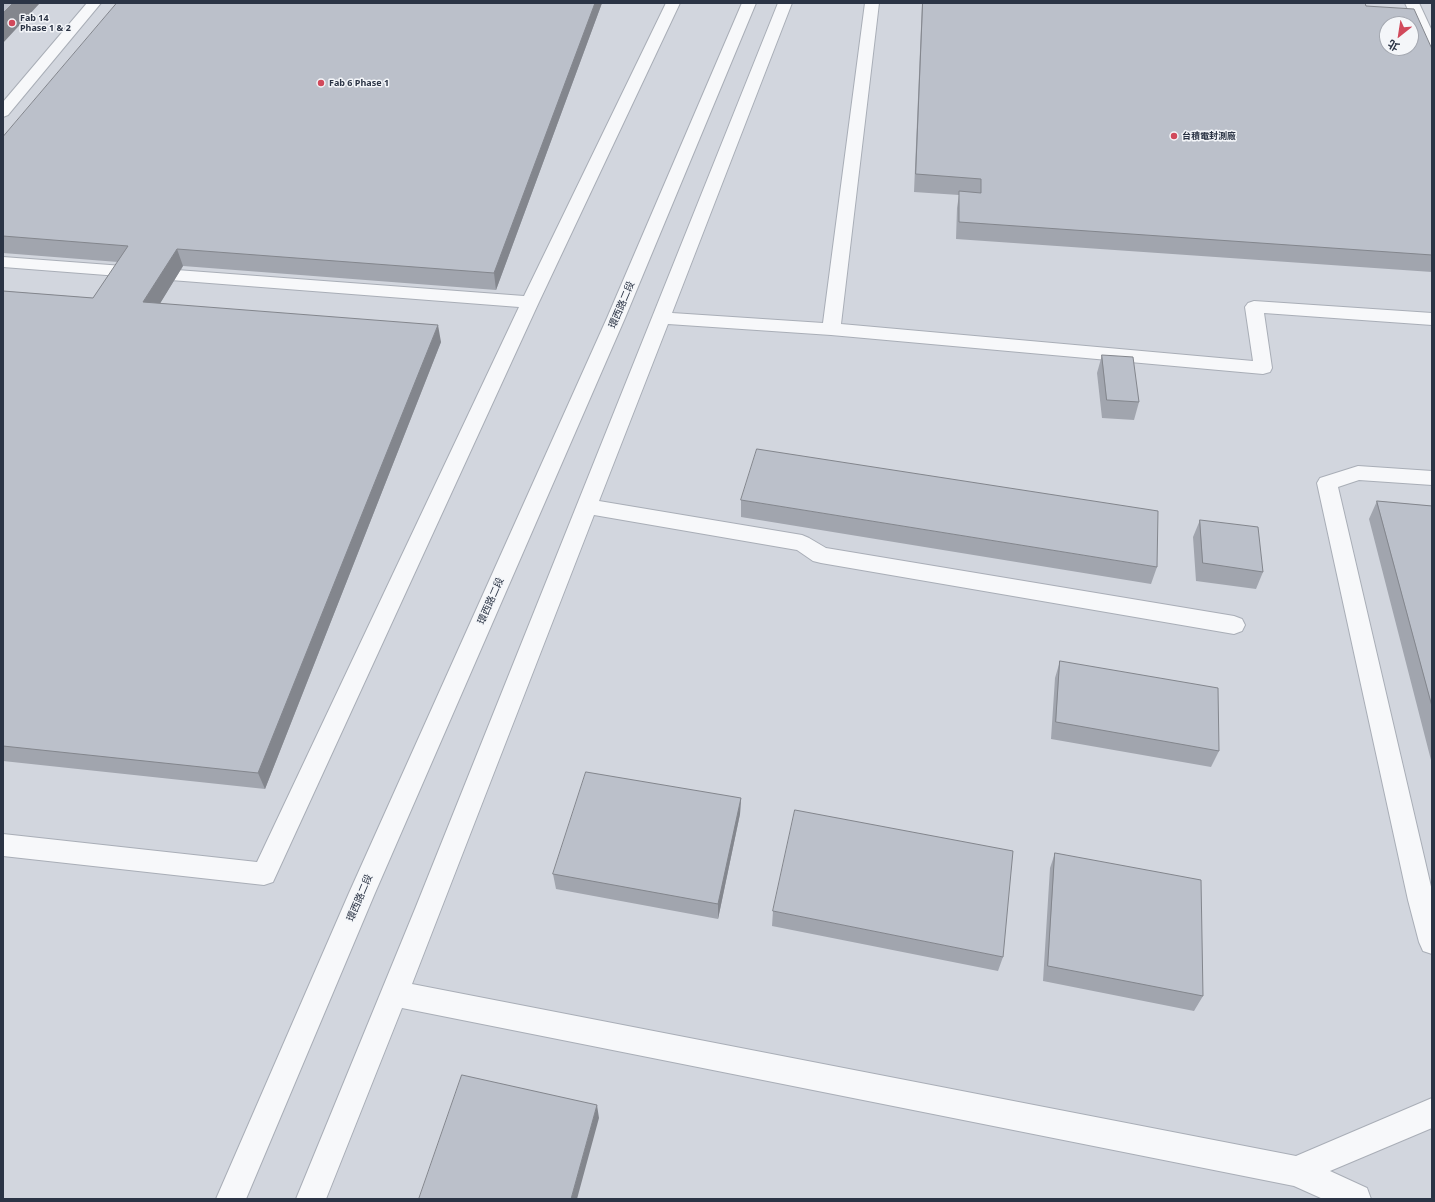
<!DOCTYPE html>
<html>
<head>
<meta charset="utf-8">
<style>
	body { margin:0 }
	#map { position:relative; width:1435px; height:1202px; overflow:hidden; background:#e4e7ec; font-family:"Noto Sans","Noto Sans TC",sans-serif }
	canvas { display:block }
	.frame { position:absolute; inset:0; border:4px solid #2b3445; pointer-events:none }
	.north { position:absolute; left:1379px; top:16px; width:40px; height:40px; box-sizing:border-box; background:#f4f6f9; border:1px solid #a4a8b1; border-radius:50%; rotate:210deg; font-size:11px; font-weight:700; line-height:16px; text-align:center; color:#2b3445 }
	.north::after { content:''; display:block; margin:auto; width:14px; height:18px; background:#d1495b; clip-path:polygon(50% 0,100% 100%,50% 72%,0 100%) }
</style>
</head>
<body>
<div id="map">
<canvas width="1435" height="1202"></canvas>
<div class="frame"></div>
<div class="north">北</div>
</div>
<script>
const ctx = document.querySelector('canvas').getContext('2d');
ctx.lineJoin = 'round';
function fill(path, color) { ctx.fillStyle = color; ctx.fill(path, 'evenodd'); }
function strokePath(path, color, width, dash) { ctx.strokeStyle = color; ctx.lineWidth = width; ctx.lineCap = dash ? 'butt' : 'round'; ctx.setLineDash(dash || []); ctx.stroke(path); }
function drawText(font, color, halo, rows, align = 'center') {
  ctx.font = font + ' "Noto Sans","Noto Sans TC",sans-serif'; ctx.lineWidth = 3; ctx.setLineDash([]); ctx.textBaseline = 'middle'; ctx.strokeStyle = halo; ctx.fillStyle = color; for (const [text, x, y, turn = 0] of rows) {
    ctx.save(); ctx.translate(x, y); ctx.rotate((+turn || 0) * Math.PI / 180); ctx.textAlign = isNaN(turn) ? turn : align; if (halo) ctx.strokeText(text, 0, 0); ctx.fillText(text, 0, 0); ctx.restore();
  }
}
const built = new Path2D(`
	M3 3H1432V1199H3ZM1387 24H1411V48H1387Z`);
const minor = new Path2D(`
	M87 3H101L8 115 3 117V102Z
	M666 3H680L539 302 273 882 264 885 3 856V834L257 862 519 307 3 267V257L524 296Z
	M742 3H756L625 318 375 893 246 1199H216L349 893 607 318Z
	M778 3H792L672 313 823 323 865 3H879L841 324 1253 361 1245 307 1248 303 1254 301 1432 313V325L1264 313 1272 368 1270 372 1263 374 831 335 668 324 599 501 802 535 809 538 826 548 1234 616 1242 619 1245 625 1242 631 1234 634 821 563 813 561 797 550 594 515 412 984 1296 1156 1432 1098V1128L1330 1171 1367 1188 1371 1199H1323L1294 1186 402 1008 326 1199H296L415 909Z
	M1405 3H1419L1432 31V51L1427 50 1425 47Z
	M1358 466 1432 471V485L1359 480 1338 487 1432 891V954L1423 951 1419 942 1408 900 1317 483 1320 478Z`);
const wall = new Path2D(`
	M602 3 496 290 183 266 160 303 441 342 265 789 3 761V291L93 298 118 262 3 253V137Z
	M922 3H1365L1366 6 1432 49V272L956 239 957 208 959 195 914 192Z
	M1102 355 1139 402 1134 420 1102 418 1097 373Z
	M741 500 1157 567 1151 584 741 517Z
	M1377 501 1432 506V764L1369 519Z
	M1200 520 1263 572 1256 589 1196 581 1193 537Z
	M1060 661 1219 751 1211 767 1051 739 1055 678Z
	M741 798 740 814 718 919 556 889 553 874Z
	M1055 853 1203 996 1194 1011 1043 981 1050 868Z
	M773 911 1003 957 998 971 772 926Z`);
const shadedWall = new Path2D(`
	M13 3H40L3 43V13Z
	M595 3H602L496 290 494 273Z
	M177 249 183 266 150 320 143 302Z
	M438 325 441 342 265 789 258 773Z
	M741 798 740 814 718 919V904Z
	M597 1105 599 1118 577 1199H571Z`);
const building = new Path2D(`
	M3 3H13L3 13Z
	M117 3H595L494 273 177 249 143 302 438 325 258 773 3 746V291L93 298 128 246 3 236V137Z
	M923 3H1365L1366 6 1414 9 1432 49V255L959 222V191L981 193V179L916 174ZM1387 24H1411V48H1387Z
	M1102 355 1133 357 1139 402 1107 400Z
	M757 449 1158 511 1157 567 741 500Z
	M1377 501 1432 506V706Z
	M1200 520 1258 527 1263 572 1203 563Z
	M1060 661 1218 688 1219 751 1056 722Z
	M586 772 741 798 718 904 553 874Z
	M795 810 1013 851 1003 957 773 911Z
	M1055 853 1201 880 1203 996 1048 966Z
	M462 1075 597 1105 571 1199H419Z`);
const markers = [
	[12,23,4,"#d1495b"],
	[321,83,4,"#d1495b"],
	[1174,136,4,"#d1495b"]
];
const farPoinames = [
	["Fab 14",20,18],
	["Phase 1 & 2",20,28],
	["Fab 6 Phase 1",329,83],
	["台積電封測廠",1182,136]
];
const streetNames = [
	["環西路二段",622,305,-67],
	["環西路二段",491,601,-66],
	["環西路二段",360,898,-67]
];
fill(built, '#d2d6de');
strokePath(minor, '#a9aeb7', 2);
fill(minor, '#f7f8fa');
fill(wall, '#a1a5ae');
fill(shadedWall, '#83868d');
fill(building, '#bbc0ca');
strokePath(building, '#83868d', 1);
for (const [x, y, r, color] of markers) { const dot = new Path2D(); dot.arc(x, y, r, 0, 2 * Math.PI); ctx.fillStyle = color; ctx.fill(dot); strokePath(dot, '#f4f6f9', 1.5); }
drawText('bold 9px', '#2b3445', '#f4f6f9', farPoinames, 'left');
drawText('10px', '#2b3445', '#f4f6f9', streetNames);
</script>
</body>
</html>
